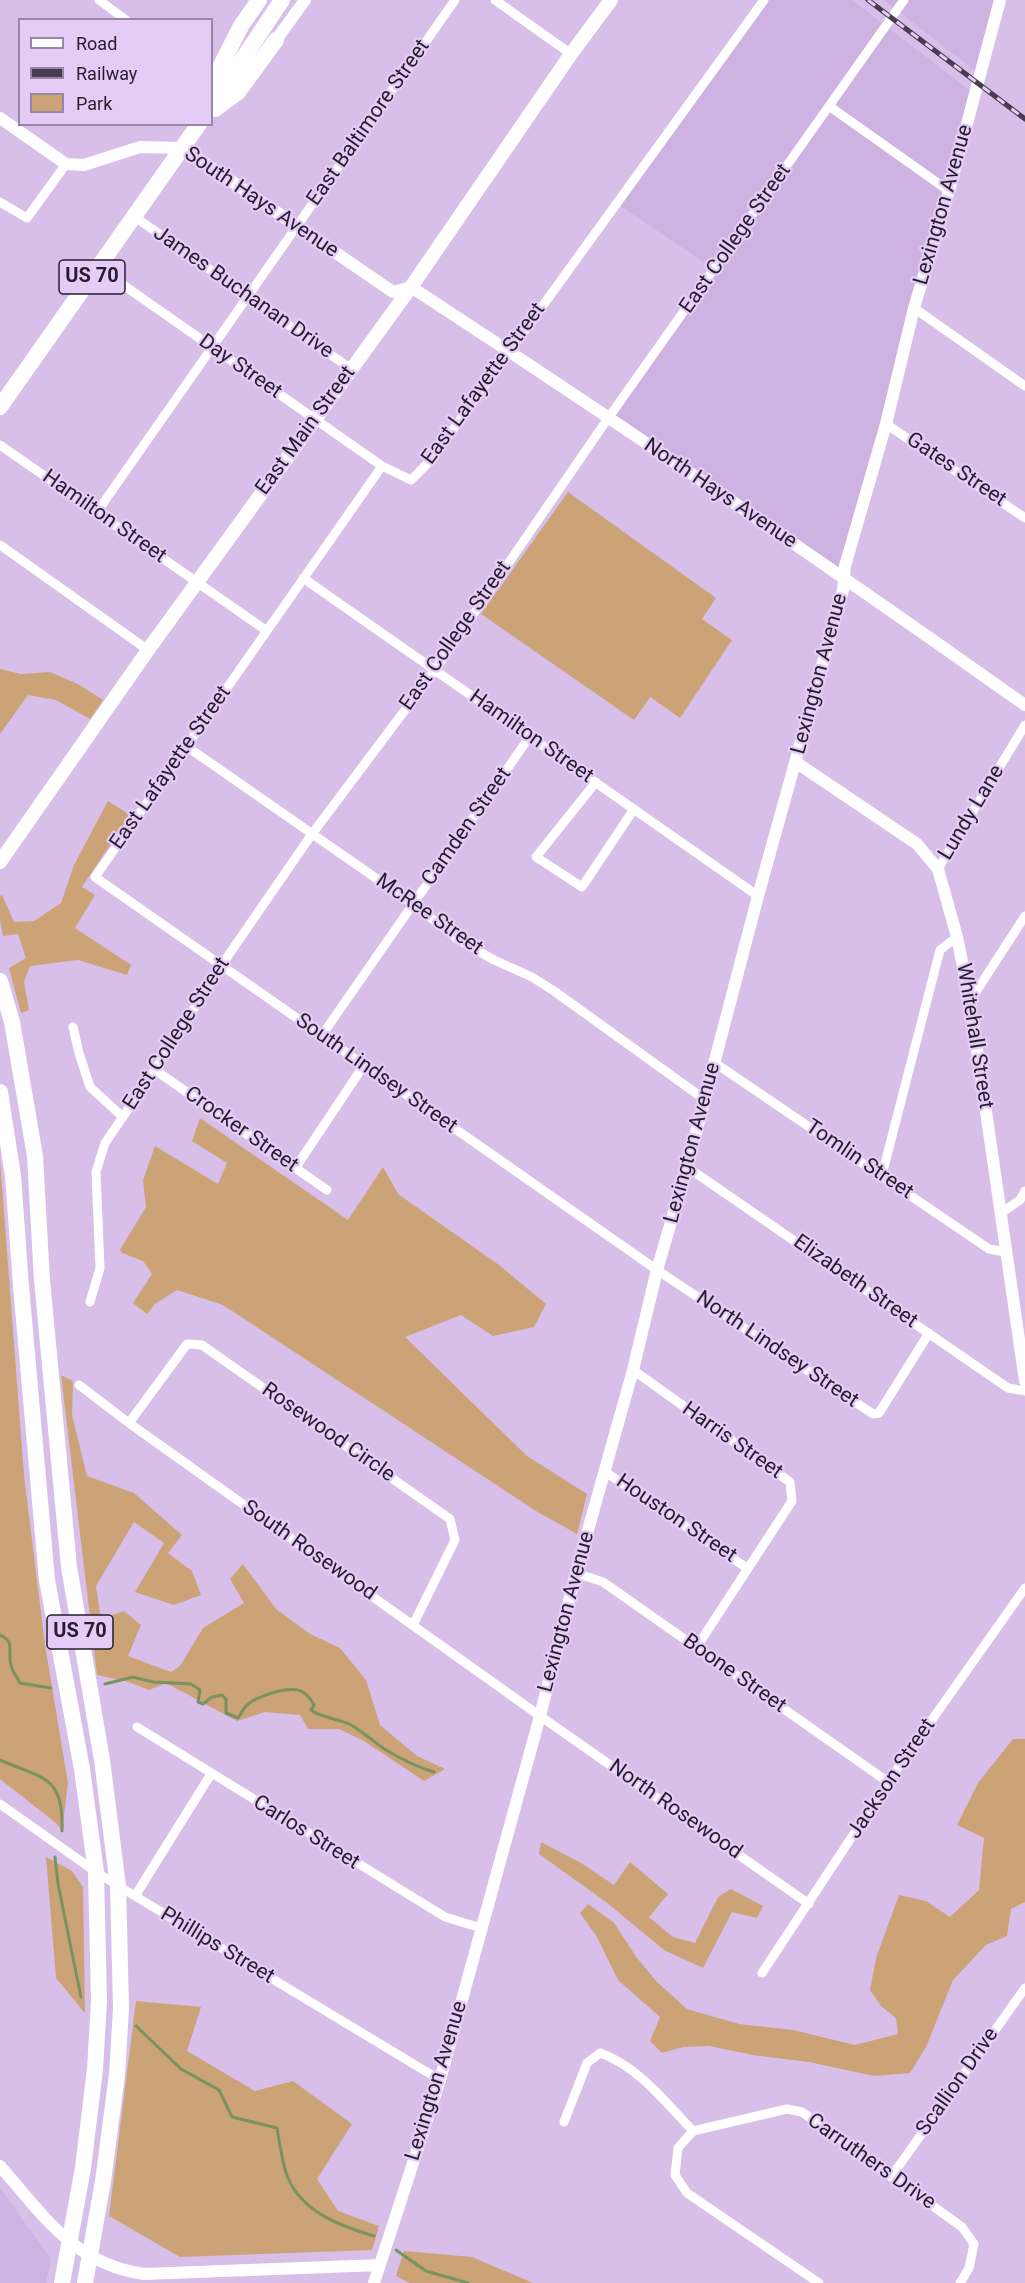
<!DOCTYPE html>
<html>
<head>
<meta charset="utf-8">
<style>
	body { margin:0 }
	#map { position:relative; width:1025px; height:2283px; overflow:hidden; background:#d7bfea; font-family:Roboto,sans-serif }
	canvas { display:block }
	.legend { position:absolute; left:18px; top:18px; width:195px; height:108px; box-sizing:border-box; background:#e4ccf7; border:2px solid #9886a6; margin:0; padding:8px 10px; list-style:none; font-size:18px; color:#261d2d }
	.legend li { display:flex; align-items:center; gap:12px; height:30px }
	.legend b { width:30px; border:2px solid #9886a6 }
</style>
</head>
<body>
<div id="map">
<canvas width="1025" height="2283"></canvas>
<ul class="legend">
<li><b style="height:8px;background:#fff"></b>Road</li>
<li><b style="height:8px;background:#483c51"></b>Railway</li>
<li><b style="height:16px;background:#cba376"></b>Park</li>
</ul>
</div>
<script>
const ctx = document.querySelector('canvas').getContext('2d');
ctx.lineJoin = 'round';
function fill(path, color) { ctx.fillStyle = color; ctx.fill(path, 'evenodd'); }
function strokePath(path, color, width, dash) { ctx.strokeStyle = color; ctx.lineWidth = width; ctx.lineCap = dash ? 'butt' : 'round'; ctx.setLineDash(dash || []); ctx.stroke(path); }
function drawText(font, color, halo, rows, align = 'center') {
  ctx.font = font + ' Roboto,sans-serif'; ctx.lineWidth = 4.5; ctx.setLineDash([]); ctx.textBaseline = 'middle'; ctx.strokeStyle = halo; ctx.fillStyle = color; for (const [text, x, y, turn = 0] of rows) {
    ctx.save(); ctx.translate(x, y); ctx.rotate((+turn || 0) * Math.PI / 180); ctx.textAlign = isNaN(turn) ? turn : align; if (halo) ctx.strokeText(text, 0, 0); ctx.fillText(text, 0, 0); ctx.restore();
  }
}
const built = new Path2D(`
	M768 0H852L972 92 841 569 613 417 717 271 619 205Z
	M883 0H996L977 72 893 7Z
	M0 2188 51 2259 46 2283H0Z`);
const green = new Path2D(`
	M568 492 716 598 702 619 732 640 680 718 650 697 634 720 481 614Z
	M0 669 21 674 50 672 78 684 103 700 90 719 56 700 28 695 0 734Z
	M108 801 130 815 82 887 95 895 75 928 131 965 127 975 78 960 30 966 24 982 29 1010 21 1013 9 968 26 958 18 934 3 936 0 919V896L2 895 14 922 34 921 61 903 74 865Z
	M200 1118 348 1220 383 1167 398 1194 499 1265 546 1304 534 1327 493 1336 461 1315 405 1337 527 1456 587 1494 577 1534 536 1511 223 1305 177 1290 155 1304 147 1314 133 1303 152 1274 143 1261 122 1253 120 1250 146 1207 143 1180 155 1146 218 1184 227 1163 192 1141Z
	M0 1159 24 1475 45 1645 68 1783 62 1831 56 1823 0 1779Z
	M61 1375 73 1381 72 1415 87 1476 134 1493 182 1535 168 1553 192 1571 201 1595 174 1605 135 1592 164 1543 134 1522 96 1586 101 1619 124 1611 141 1625 128 1656 171 1672 180 1666 203 1628 244 1603 230 1579 243 1564 276 1609 310 1634 340 1648 366 1680 380 1725 417 1756 445 1769 424 1781 364 1741 339 1729H308L300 1715 265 1712 237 1721 166 1683 149 1690 129 1682 97 1675Z
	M1013 1739H1025V1902L1011 1909 1007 1936 986 1945 953 1980 926 2047 910 2073 874 2076 809 2062 753 2055 709 2046 683 2047 662 2053 650 2041 660 2017 618 1980 597 1937 580 1913 588 1904 614 1923 637 1958 657 1982 687 2009 739 2024 793 2030 855 2045 898 2034 896 2018 881 2006 870 1990 876 1958 899 1895 926 1901 950 1917 979 1890 984 1838 957 1825 978 1783Z
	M541 1842 581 1863 614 1885 630 1862 668 1894 649 1917 673 1937 695 1943 718 1897 731 1889 763 1906 757 1918 732 1912 703 1968 664 1950 606 1902 539 1854Z
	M46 1857 72 1871 83 1887 85 2013 56 1978Z
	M136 2001 201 2007 187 2051 255 2091 293 2081 352 2124 317 2179 338 2211 379 2226 372 2250 180 2257 109 2216Z
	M404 2251 472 2257 533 2283H409L396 2276Z`);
const stream = new Path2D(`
	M0 1635C16 1642 7 1651 11 1665 12 1671 17 1677 20 1683L51 1688
	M105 1684 133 1677 153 1682 191 1684 200 1690 198 1702 203 1704 212 1697 222 1695 226 1699V1713L238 1718C240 1715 243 1710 246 1706 256 1696 288 1686 301 1691 307 1694 311 1699 314 1705L311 1710C321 1718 338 1718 351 1725 363 1732 374 1742 386 1750 401 1759 417 1767 434 1772
	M0 1760C44 1779 64 1776 62 1831
	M55 1857 58 1884 81 1997
	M136 2026 181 2069 219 2090 232 2117 277 2128C280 2144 282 2164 288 2178 303 2213 341 2226 374 2236
	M396 2250 426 2271 468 2283`);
const minor = new Path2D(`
	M99 0 126 20
	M495 0 571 54
	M829 106 949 191
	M0 202 27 218 66 164
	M135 217 351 369
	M99 268 382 466 411 480 431 460 764 0
	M914 308 1025 386
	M886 424 1025 518
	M0 445 267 631
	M382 466 95 877 657 1270 873 1414 879 1413 929 1333
	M97 512 455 0
	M0 545 148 650
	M303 578 758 896
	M186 746 413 904 459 940 494 960 532 977 554 991 704 1099
	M596 782 536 857 582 887 634 809
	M938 869 1025 725
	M970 1001 1025 916
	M73 1027 79 1053 90 1087 123 1117
	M322 1035 530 736
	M715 1063 989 1249 1005 1252
	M155 1070 327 1190
	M296 1167 364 1065
	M687 1167 1008 1388 1025 1391
	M882 1175 940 950 957 937
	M1001 1213 1020 1200 1025 1191
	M90 1302 100 1268 96 1172 105 1143 155 1070 221 966 312 834 435 670 602 427 904 0
	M633 1370 790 1482 792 1501 696 1648
	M79 1385 129 1423 540 1716 809 1904
	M129 1423 187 1344 202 1345 450 1519 455 1540 413 1625
	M604 1471 747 1568
	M576 1573 603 1582 888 1782
	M137 1727 445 1917 481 1928
	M0 1804 96 1872 135 1896 440 2080
	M135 1896 211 1774
	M762 1973 888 1782 1025 1588
	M564 2122 587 2063 600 2053C638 2066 666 2103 693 2131
	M891 2177 1025 1988
	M819 2283 687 2193 675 2175 678 2148 693 2131 787 2109 802 2112 962 2227 974 2244 969 2268 960 2283`);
const tertiary = new Path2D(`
	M276 40 305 0
	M0 118 66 164 84 165 140 147 183 148 393 292 411 287C618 422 823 562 1025 705
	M797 763 917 844 938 869 957 937 970 1001 1025 1381
	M0 2166C43 2215 74 2264 144 2274L380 2265
	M374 2283 440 2080 540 1716 576 1573 633 1370 657 1270 687 1167 758 896 843 590 845 566 886 424 914 308 949 191 1000 0`);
const secondary = new Path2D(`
	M0 862 148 650 411 287 571 54 611 0`);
const trunk = new Path2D(`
	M212 83 241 26 259 0
	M212 105 282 0
	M215 109 238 92 276 40
	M0 407 199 124
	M0 981 12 1022 35 1156 42 1280 69 1567 102 1760 118 1886 121 2008 117 2075 103 2181 85 2283
	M0 1092 13 1176 21 1286 47 1580 82 1769 96 1872 99 2001 95 2069 83 2168 62 2283`);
const rail = new Path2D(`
	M868 0 1025 119`);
const shields = [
	[92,277,66],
	[80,1632,66]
];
const shieldNames = [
	["US 70",92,277],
	["US 70",80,1632]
];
const streetNames = [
	["East Baltimore Street",369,123,-55],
	["South Hays Avenue",261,203,34],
	["Lexington Avenue",944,205,-74],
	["East College Street",736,239,-55],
	["James Buchanan Drive",243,293,35],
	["Day Street",240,367,35],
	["East Lafayette Street",484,384,-54],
	["East Main Street",306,431,-54],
	["Gates Street",956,470,34],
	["North Hays Avenue",720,494,34],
	["Hamilton Street",104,517,35],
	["East College Street",456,636,-55],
	["Lexington Avenue",820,674,-75],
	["Hamilton Street",531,737,35],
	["East Lafayette Street",171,768,-55],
	["Lundy Lane",972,813,-59],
	["Camden Street",467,827,-55],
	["McRee Street",429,915,35],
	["East College Street",177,1034,-57],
	["Whitehall Street",974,1036,81],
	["South Lindsey Street",376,1074,35],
	["Crocker Street",241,1130,35],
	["Lexington Avenue",693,1143,-75],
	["Tomlin Street",859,1160,34],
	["Elizabeth Street",855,1282,35],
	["North Lindsey Street",777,1350,34],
	["Rosewood Circle",328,1433,35],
	["Harris Street",732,1441,35],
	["Houston Street",676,1519,34],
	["South Rosewood",309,1551,35],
	["Lexington Avenue",567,1612,-75],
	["Boone Street",734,1674,35],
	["Jackson Street",892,1779,-56],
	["North Rosewood",675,1810,35],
	["Carlos Street",306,1833,32],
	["Phillips Street",217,1946,31],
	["Lexington Avenue",437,2081,-73],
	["Scallion Drive",958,2082,-55],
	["Carruthers Drive",871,2162,35]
];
fill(built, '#ceb2e2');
fill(green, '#cba376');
strokePath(stream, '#78935e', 3);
strokePath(minor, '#fff', 9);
strokePath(tertiary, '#fff', 12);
strokePath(secondary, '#fff', 14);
strokePath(trunk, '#fff', 16);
strokePath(rail, '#483c51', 5);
strokePath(rail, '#e4ccf7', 3, [9]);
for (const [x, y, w] of shields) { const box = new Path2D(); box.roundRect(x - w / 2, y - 17, w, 34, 4.5); ctx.fillStyle = '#e4ccf7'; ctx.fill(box); strokePath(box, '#261d2d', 1.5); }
drawText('bold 20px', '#261d2d', null, shieldNames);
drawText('21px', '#261d2d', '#e4ccf7', streetNames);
</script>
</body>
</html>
